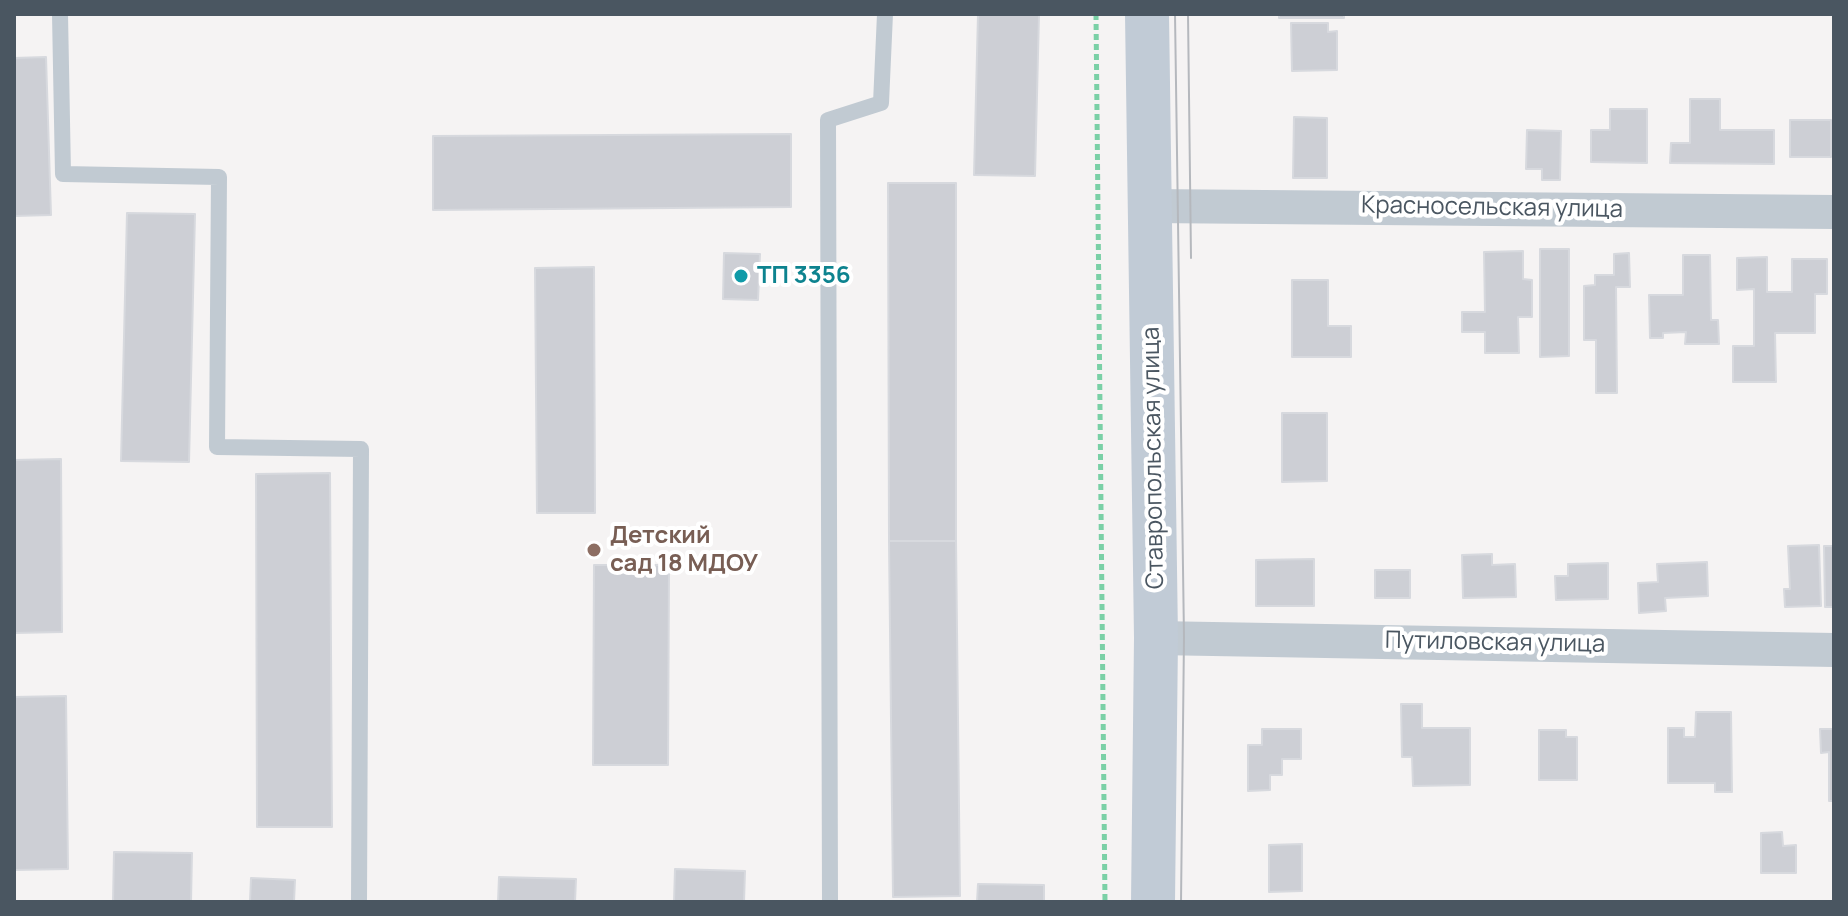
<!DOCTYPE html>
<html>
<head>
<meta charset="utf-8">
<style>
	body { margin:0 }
	#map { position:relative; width:1848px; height:916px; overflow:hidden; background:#f5f3f3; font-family:Manrope,sans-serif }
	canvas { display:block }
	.frame { position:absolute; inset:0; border:16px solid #4a5661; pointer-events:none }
</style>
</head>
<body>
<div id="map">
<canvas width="1848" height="916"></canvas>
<div class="frame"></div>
</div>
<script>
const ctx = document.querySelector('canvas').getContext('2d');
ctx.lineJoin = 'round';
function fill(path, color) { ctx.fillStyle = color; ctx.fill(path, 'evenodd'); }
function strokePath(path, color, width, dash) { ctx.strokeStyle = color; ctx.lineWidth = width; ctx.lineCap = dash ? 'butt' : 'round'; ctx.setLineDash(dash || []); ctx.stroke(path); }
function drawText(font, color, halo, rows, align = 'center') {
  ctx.font = font + ' Manrope,sans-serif'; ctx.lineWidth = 8; ctx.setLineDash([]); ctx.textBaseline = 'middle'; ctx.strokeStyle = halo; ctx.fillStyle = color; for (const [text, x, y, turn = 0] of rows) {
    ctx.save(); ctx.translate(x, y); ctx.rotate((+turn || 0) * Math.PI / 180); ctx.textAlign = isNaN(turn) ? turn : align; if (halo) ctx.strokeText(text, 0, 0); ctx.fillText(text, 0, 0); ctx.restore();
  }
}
const building = new Path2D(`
	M978 14H1039L1035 176 974 175Z
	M1279 14H1344V18H1279Z
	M1291 23H1328V32L1337 31V70L1292 71Z
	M46 57 51 215 14 216V58Z
	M1690 99H1720V130H1774V164L1670 163 1671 143H1690Z
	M1610 109H1647V163L1591 162V130H1610Z
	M1294 117 1327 118V178H1293Z
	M1790 120H1831V157H1790Z
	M1527 130 1561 131 1560 180H1542V169H1526Z
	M791 134V207L433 210V136Z
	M888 183H956V541H889Z
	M127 213 195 214 189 462 121 461Z
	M1540 249H1569V356L1540 357Z
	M1523 251V279L1532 280V317H1518L1519 353H1485V332H1462V312H1485L1484 252Z
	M724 253 760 254 758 300 723 299Z
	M1629 253 1630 287H1616L1617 393H1596V340H1584V286L1595 285V275H1614V254Z
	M1683 255H1710L1711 320H1718L1719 344H1685L1686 332 1663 333V338H1650L1649 295H1683Z
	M1767 257V292H1792V259H1827V294H1815V333H1775L1776 382H1733V346H1754V289L1737 290V258Z
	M594 267 595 513H537L535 268Z
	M1292 280H1328V326H1351V357H1292Z
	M1282 413H1327V481L1282 482Z
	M61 459 62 632 14 633V460Z
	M330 473 332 827H257L256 474Z
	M889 541H956L960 896 893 897Z
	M1819 545 1821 606 1785 607 1784 589H1790L1788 546Z
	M1824 546H1834V607H1825Z
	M1492 554V565L1515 564 1516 597 1463 598 1462 555Z
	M1314 559V606H1256V560Z
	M1707 562 1708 596 1665 598 1666 611 1639 613 1638 583 1658 582 1657 564Z
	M1608 563V599L1556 600 1555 576H1568V564Z
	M594 565H669L668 765H593Z
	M1375 570H1410V598H1375Z
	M66 696 68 869 14 870V697Z
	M1401 704H1422V728H1470V785L1413 786 1412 757H1402Z
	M1696 712H1731L1732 792H1715V783H1668V728H1684V737H1695Z
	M1262 729H1301V759H1282V775H1270V790L1248 791V745H1262Z
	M1820 729H1834V801H1829V752L1821 753Z
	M1539 730H1566V737H1577V780H1539Z
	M1782 832 1783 846 1796 845V873H1761V833Z
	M1302 844V891L1269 892V845Z
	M114 852 192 853 191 902H113Z
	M675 869 745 871 744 902H674Z
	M499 877 576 879 575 902H498Z
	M251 878 295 880 294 902H250Z
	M978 884 1044 885V902H977Z`);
const path = new Path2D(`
	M1096 14 1105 902`);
const lane = new Path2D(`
	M60 14 63 174 219 177 217 447 361 449 359 902
	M830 902 828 120 881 103 885 14`);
const street = new Path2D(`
	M1150 206 1834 212
	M1156 638 1834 650`);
const secondary = new Path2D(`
	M1147 14 1156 638 1153 902`);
const tram = new Path2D(`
	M1175 14 1184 637 1181 902
	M1188 14 1191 258`);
const markers = [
	[741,276,8,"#0f9aa8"],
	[594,550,8,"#8d6e63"]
];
const streetNames = [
	["Красносельская улица",1492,208,1],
	["Ставропольская улица",1154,458,-91],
	["Путиловская улица",1495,643,1]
];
const cultureNames = [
	["ТП 3356",757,276]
];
const educationNames = [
	["Детский",610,536],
	["сад 18 МДОУ",610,564]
];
fill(building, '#cdcfd5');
strokePath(building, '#d7d9de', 2);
strokePath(path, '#7ad0a6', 5, [6, 4]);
strokePath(lane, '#c1cad2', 16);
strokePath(street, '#c1cad2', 34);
strokePath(secondary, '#c1cbd6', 44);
strokePath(tram, '#b5b8bd', 2);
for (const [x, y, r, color] of markers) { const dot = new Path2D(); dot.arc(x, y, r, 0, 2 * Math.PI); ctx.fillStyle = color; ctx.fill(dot); strokePath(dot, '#fff', 3); }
drawText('24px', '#4a5661', '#fff', streetNames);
drawText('bold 24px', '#0d838f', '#fff', cultureNames, 'left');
drawText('bold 24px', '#785e54', '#fff', educationNames, 'left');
</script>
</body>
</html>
